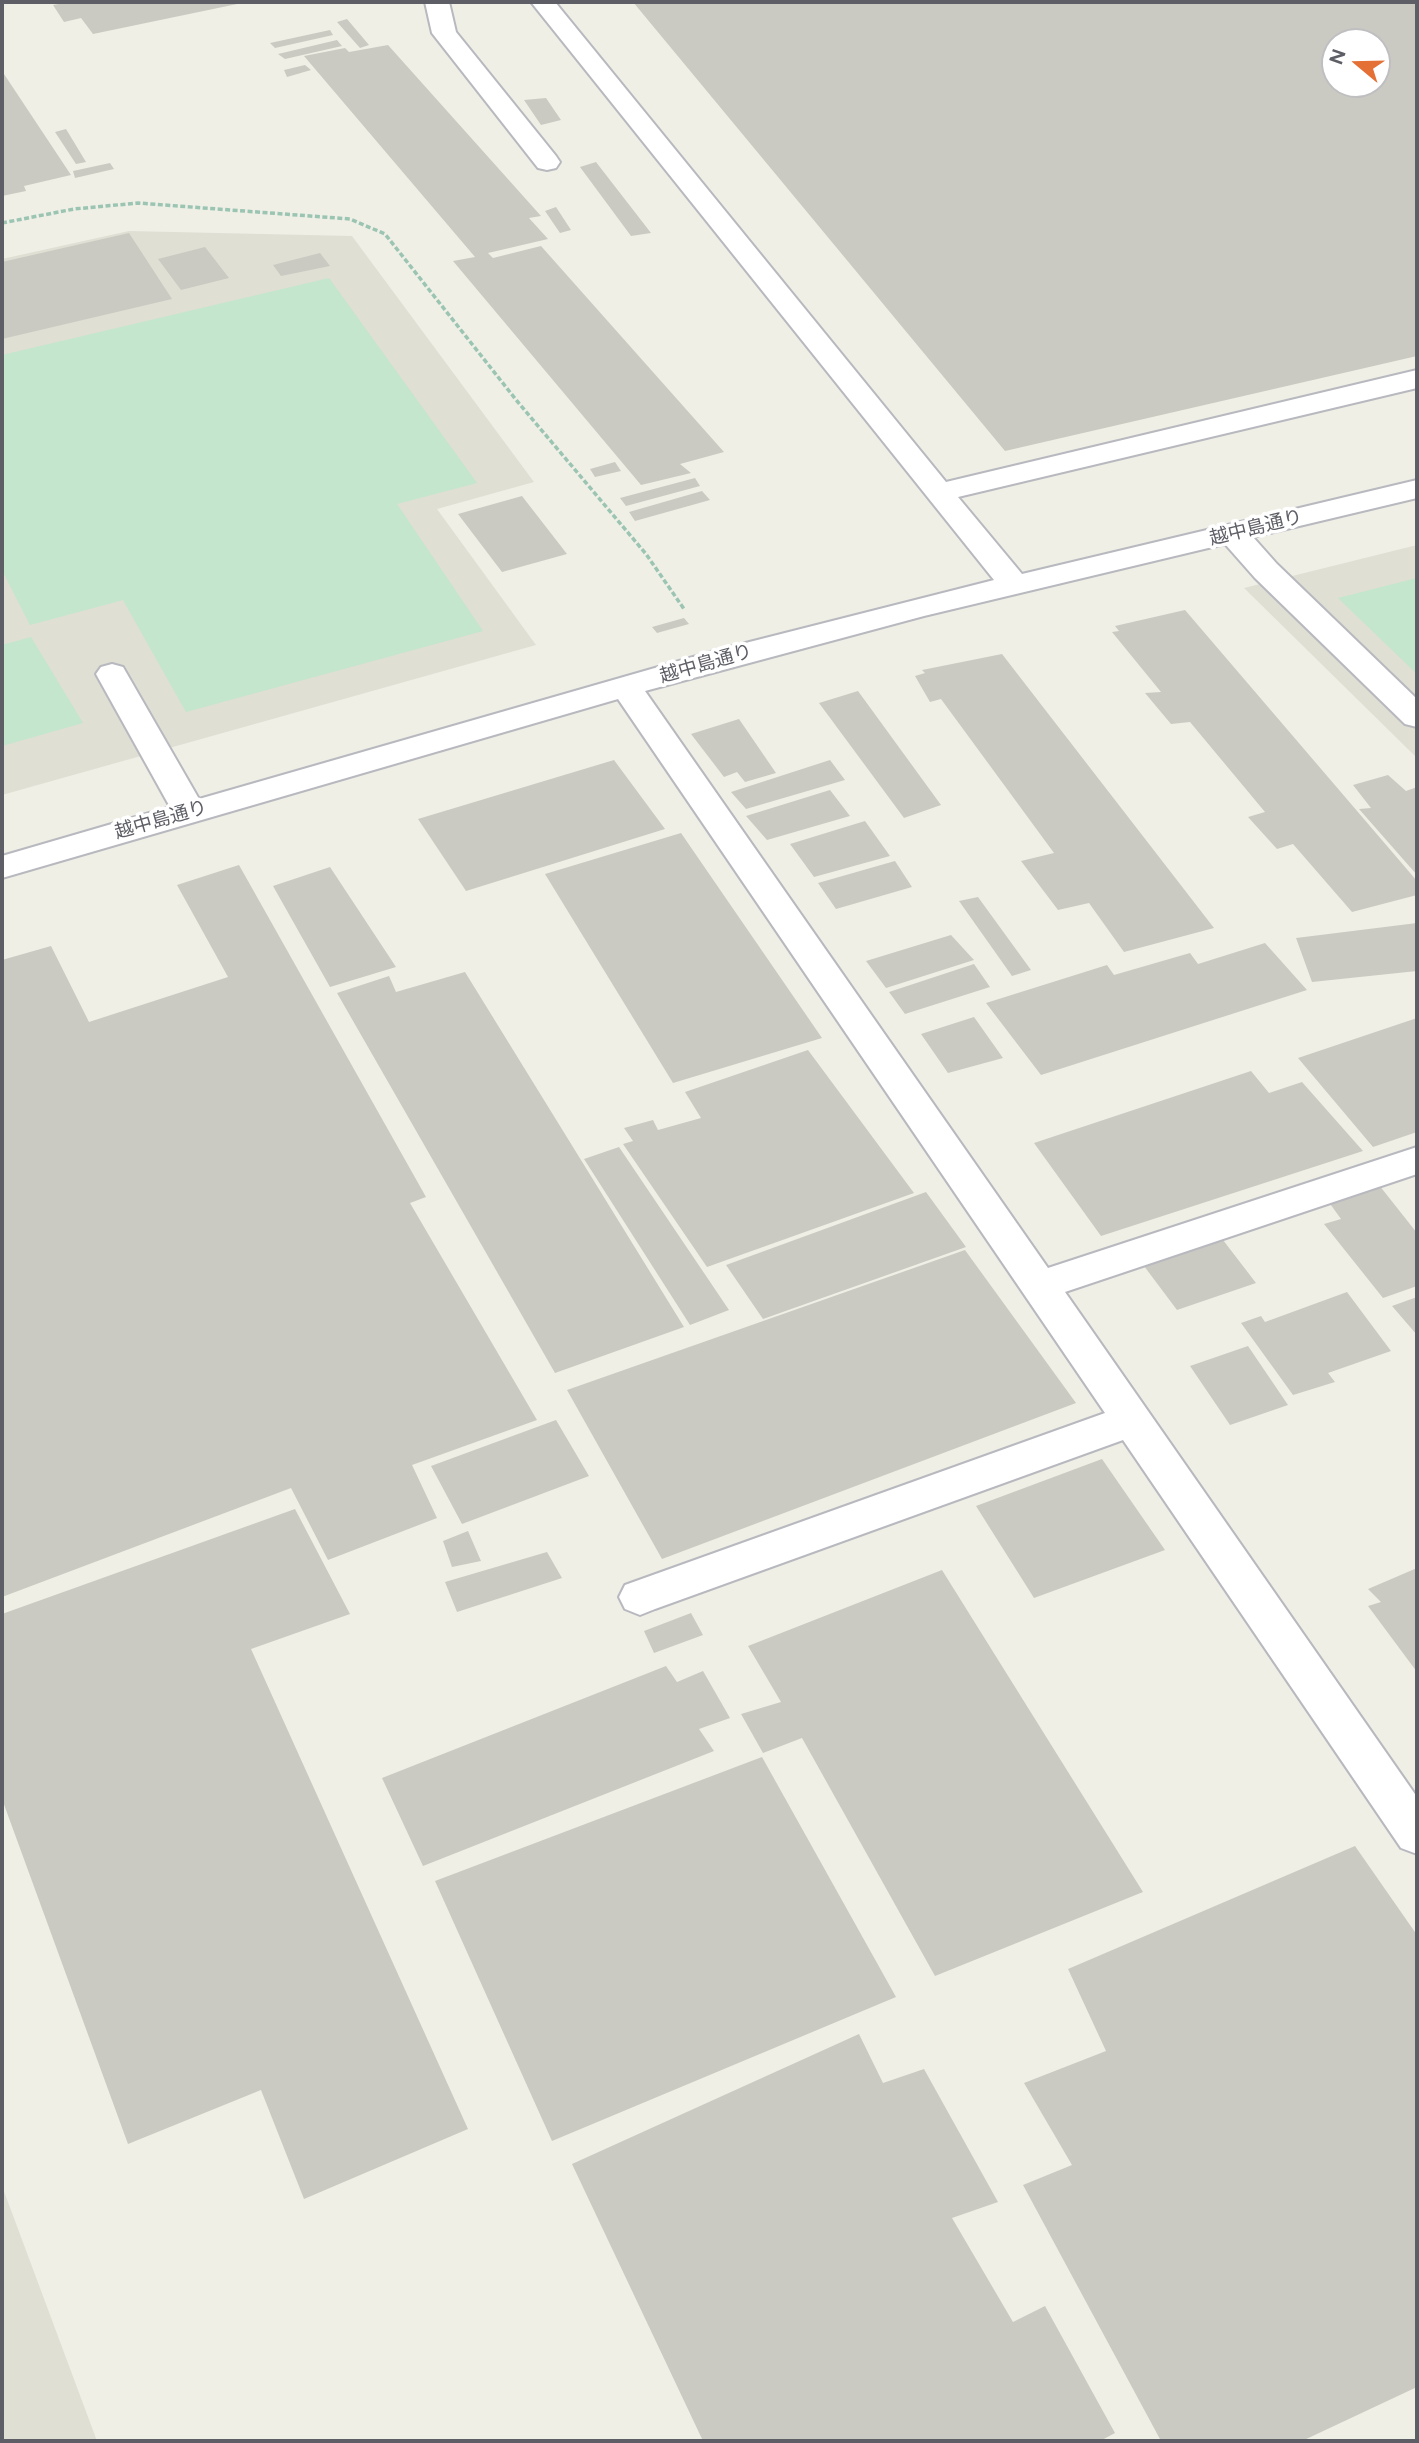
<!DOCTYPE html>
<html>
<head>
<meta charset="utf-8">
<style>
	body { margin:0 }
	#map { position:relative; width:1419px; height:2443px; overflow:hidden; background:#efefe6; font-family:Figtree,sans-serif }
	canvas { display:block }
	.frame { position:absolute; inset:0; border:4px solid #5e5f66; pointer-events:none }
	.north { position:absolute; left:1321px; top:28px; width:70px; height:70px; box-sizing:border-box; background:#fff; border:2px solid #bfbfc2; border-radius:50%; rotate:289deg; font-size:19px; font-weight:700; line-height:28px; text-align:center; color:#5e5f66 }
	.north::after { content:''; display:block; margin:auto; width:24px; height:32px; background:#e57036; clip-path:polygon(50% 0,100% 100%,50% 72%,0 100%) }
</style>
</head>
<body>
<div id="map">
<canvas width="1419" height="2443"></canvas>
<div class="frame"></div>
<div class="north">N</div>
</div>
<script>
const ctx = document.querySelector('canvas').getContext('2d');
ctx.lineJoin = 'round';
function fill(path, color) { ctx.fillStyle = color; ctx.fill(path, 'evenodd'); }
function strokePath(path, color, width, dash) { ctx.strokeStyle = color; ctx.lineWidth = width; ctx.lineCap = dash ? 'butt' : 'round'; ctx.setLineDash(dash || []); ctx.stroke(path); }
function drawText(font, color, halo, rows, align = 'center') {
  ctx.font = font + ' Figtree,"Noto Sans JP",sans-serif'; ctx.lineWidth = 7; ctx.setLineDash([]); ctx.textBaseline = 'middle'; ctx.strokeStyle = halo; ctx.fillStyle = color; for (const [text, x, y, turn = 0] of rows) {
    ctx.save(); ctx.translate(x, y); ctx.rotate((+turn || 0) * Math.PI / 180); ctx.textAlign = isNaN(turn) ? turn : align; if (halo) ctx.strokeText(text, 0, 0); ctx.fillText(text, 0, 0); ctx.restore();
  }
}
const education = new Path2D(`
	M129 231 352 236 534 482 437 509 536 645 2 795V259Z
	M1417 545V758L1244 588Z
	M2 2186 97 2441H2Z`);
const green = new Path2D(`
	M329 278 477 483 397 504 483 631 186 712 123 600 30 625 2 570V355Z
	M1417 578V674L1338 598Z
	M31 637 83 723 2 746V645Z`);
const building = new Path2D(`
	M69 2H242V3L93 34 81 18 64 22 53 5Z
	M633 2H1417V356L1005 451ZM1335 42H1377V84H1335Z
	M347 19 369 45 360 48 337 22Z
	M330 30 333 35 275 48 270 43Z
	M337 40 342 46 285 59 278 54Z
	M388 45 541 216 529 218 548 239 488 253 493 258 541 246 724 452 680 464 691 473 641 485 453 261 475 257 304 56 345 48 349 52Z
	M305 65 311 70 287 77 284 70Z
	M2 71 71 175 24 186 26 191 2 196Z
	M546 98 561 120 541 125 524 100Z
	M66 129 86 162 76 164 55 132Z
	M596 162 651 233 631 236 580 167Z
	M110 163 114 169 75 178 73 171Z
	M556 207 571 230 560 233 545 211Z
	M129 233 172 299 2 339V262Z
	M205 247 229 278 181 290 158 259Z
	M320 253 330 266 281 276 273 265Z
	M615 462 621 471 595 477 590 469Z
	M695 478 700 486 626 506 620 498Z
	M702 491 710 500 635 521 629 512Z
	M522 496 567 554 502 572 458 514Z
	M1185 610 1417 881V895L1352 912 1293 844 1277 849 1248 817 1265 812 1190 722 1171 724 1145 693 1161 692 1112 632 1119 631 1115 626Z
	M684 618 689 624 657 633 652 627Z
	M1002 654 1214 928 1124 952 1089 903 1058 910 1021 861 1054 853 941 699 930 702 915 676 925 673 922 670Z
	M858 691 941 805 904 818 819 703Z
	M739 719 776 773 745 782 737 772 724 777 691 734Z
	M614 760 665 829 466 891 418 819Z
	M830 760 845 780 746 809 731 792Z
	M1388 775 1406 791 1417 787V875L1359 809 1371 808 1353 785Z
	M830 790 850 816 767 840 746 816Z
	M865 821 890 856 814 877 790 844Z
	M681 833 822 1038 673 1083 545 874Z
	M895 861 912 887 836 909 818 883Z
	M239 865 426 1197 410 1203 537 1420 412 1465 437 1518 328 1560 291 1488 2 1597V960L51 946 89 1022 228 977 177 885Z
	M330 867 396 967 330 987 273 886Z
	M978 897 1031 970 1012 976 959 901Z
	M1417 923V971L1312 982 1296 938Z
	M951 935 974 960 886 988 866 961Z
	M1265 943 1307 990 1041 1075 986 1003 1107 965 1114 975 1190 953 1198 964Z
	M974 964 990 987 905 1014 889 992Z
	M465 972 684 1327 555 1373 337 993 389 976 396 992Z
	M974 1017 1003 1058 948 1073 921 1034Z
	M1417 1018V1132L1373 1147 1298 1058Z
	M808 1050 914 1193 707 1267 623 1144 633 1141 624 1128 653 1120 658 1130 701 1118 685 1092Z
	M1251 1071 1269 1093 1302 1082 1363 1151 1101 1236 1034 1143Z
	M619 1147 729 1310 690 1325 584 1159Z
	M1379 1185 1417 1233V1286L1383 1298 1324 1224 1341 1219 1328 1201Z
	M926 1192 966 1247 763 1319 726 1265Z
	M1223 1240 1256 1283 1177 1310 1144 1266Z
	M965 1250 1076 1403 662 1559 567 1390Z
	M1347 1292 1391 1351 1328 1373 1335 1382 1293 1395 1241 1323 1261 1316 1265 1322Z
	M1417 1297V1335L1392 1306Z
	M1248 1346 1288 1405 1230 1425 1190 1366Z
	M556 1420 589 1476 462 1524 431 1466Z
	M1102 1459 1165 1550 1034 1598 976 1506Z
	M295 1509 350 1614 251 1649 468 2129 304 2199 261 2090 128 2144 2 1799V1614Z
	M468 1531 481 1561 452 1567 443 1541Z
	M547 1552 562 1578 457 1612 445 1582Z
	M1417 1568V1672L1368 1606 1381 1602 1368 1589Z
	M942 1570 1143 1892 935 1976 802 1738 763 1753 741 1714 781 1702 748 1646Z
	M691 1613 703 1635 654 1653 644 1631Z
	M666 1666 677 1682 703 1671 730 1718 699 1729 714 1751 423 1866 382 1778Z
	M762 1757 896 1997 552 2141 435 1881Z
	M1355 1846 1417 1935V2387L1302 2441H1161L1023 2185 1072 2165 1024 2083 1106 2051 1068 1969Z
	M859 2034 883 2083 924 2069 998 2202 952 2218 1013 2322 1045 2306 1115 2433 1100 2441H703L572 2164Z`);
const path = new Path2D(`
	M2 223 74 209 138 203 350 219 385 234 517 401 646 554 684 609`);
const minor = new Path2D(`
	M425 2H449L456 32 556 156 560 162 556 168 547 170 538 168 432 33Z
	M531 2H555L946 482 1417 370V388L958 497 1022 574 1417 480V498L1253 537 1277 564 1417 699V727L1405 724 1255 578 1225 544 924 616 645 691 1048 1268 1417 1147V1174L1065 1292 1417 1797V1854L1401 1848 1123 1440 655 1609 640 1615 625 1609 619 1597 625 1585 1105 1413 618 699 2 878V856L170 807 96 674 101 667 112 664 123 667 199 799 714 651 994 580Z`);
const streetNames = [
	["越中島通り",1256,528,-14],
	["越中島通り",706,664,-16],
	["越中島通り",161,820,-16]
];
fill(education, '#dfdfd4');
fill(green, '#c3e6cc');
fill(building, '#cbcac2');
strokePath(minor, '#b8b9bf', 4);
strokePath(path, '#9bc5b2', 3.5, [5, 2.5]);
fill(minor, '#fff');
drawText('19px', '#5e5f66', '#fff', streetNames);
</script>
</body>
</html>
